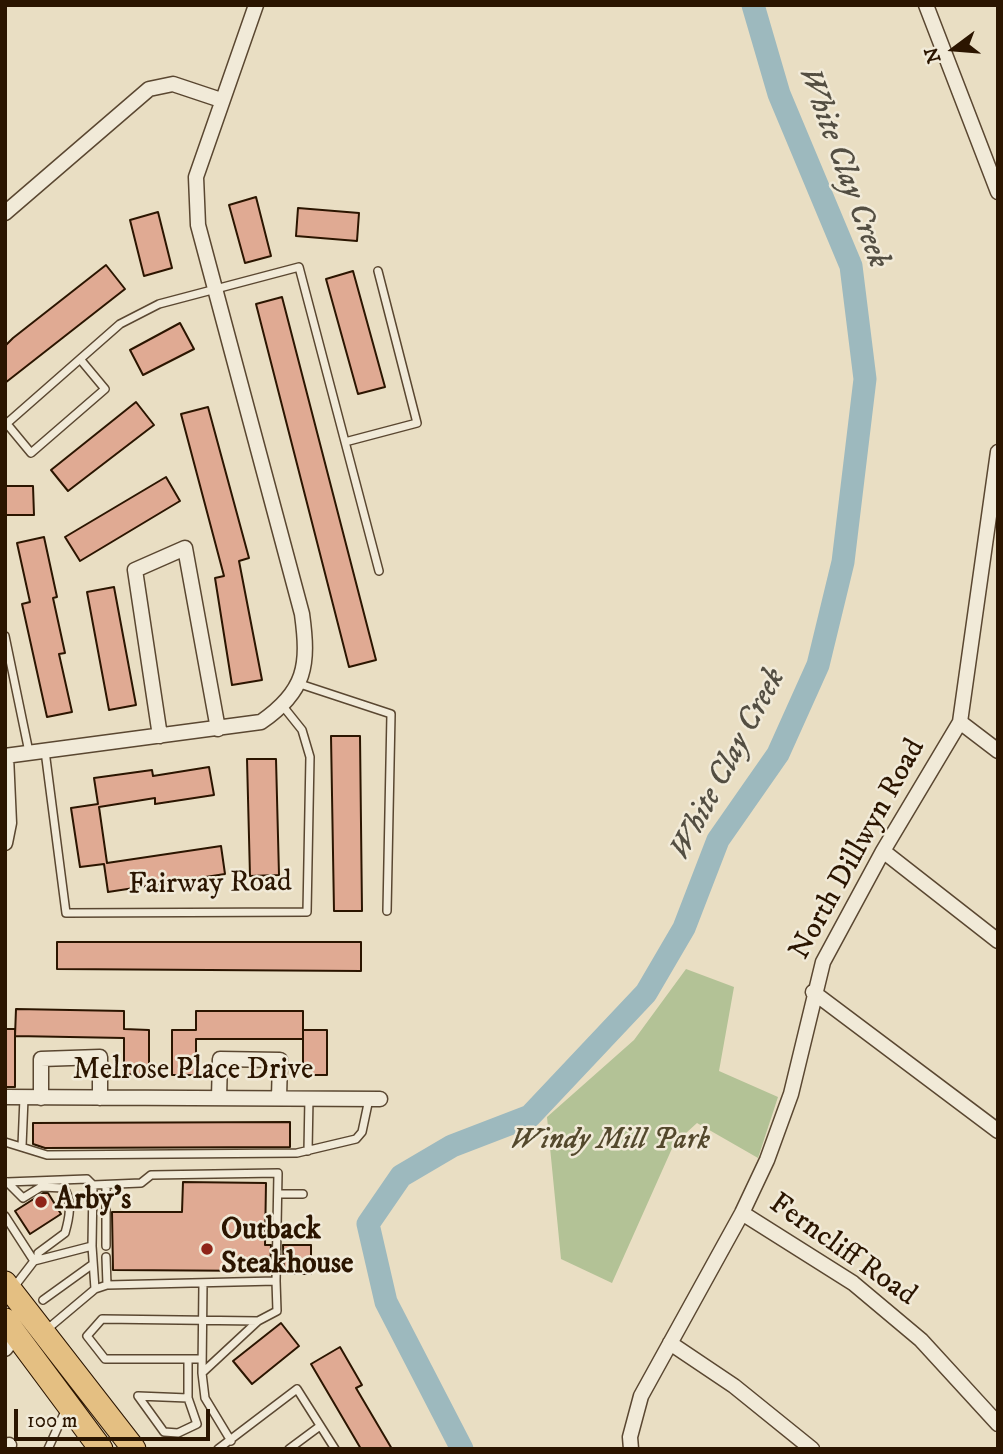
<!DOCTYPE html>
<html>
<head>
<meta charset="utf-8">
<style>
	body { margin:0 }
	#map { position:relative; width:1003px; height:1454px; overflow:hidden; background:#e9dec3; font-family:"IM FELL DW Pica",serif }
	canvas { display:block }
	.frame { position:absolute; inset:0; border:7px solid #2b1500; pointer-events:none }
	.north { position:absolute; left:919px; top:14px; width:70px; height:70px; -webkit-text-stroke:5px #f1ead8; paint-order:stroke; rotate:254deg; font-size:19px; font-weight:700; line-height:28px; text-align:center; color:#2b1500 }
	.north::after { content:''; display:block; margin:auto; width:24px; height:32px; background:#2b1500; clip-path:polygon(50% 0,100% 100%,50% 72%,0 100%) }
	.scale { position:absolute; left:14px; top:1409px; width:196px; height:32px; box-sizing:border-box; border:4px solid #2b1500; border-top:0; padding-left:9px; font-size:21px; line-height:24px; white-space:nowrap; color:#2b1500; -webkit-text-stroke:5px #f1ead8; paint-order:stroke }
</style>
</head>
<body>
<div id="map">
<canvas width="1003" height="1454"></canvas>
<div class="frame"></div>
<div class="north">N</div>
<div class="scale">100 m</div>
</div>
<script>
const ctx = document.querySelector('canvas').getContext('2d');
ctx.lineJoin = 'round';
function fill(path, color) { ctx.fillStyle = color; ctx.fill(path, 'evenodd'); }
function strokePath(path, color, width, dash) { ctx.strokeStyle = color; ctx.lineWidth = width; ctx.lineCap = dash ? 'butt' : 'round'; ctx.setLineDash(dash || []); ctx.stroke(path); }
function drawText(font, color, halo, rows, align = 'center') {
  ctx.font = font + ' "IM FELL DW Pica",serif'; ctx.lineWidth = 5; ctx.setLineDash([]); ctx.textBaseline = 'middle'; ctx.strokeStyle = halo; ctx.fillStyle = color; for (const [text, x, y, turn = 0] of rows) {
    ctx.save(); ctx.translate(x, y); ctx.rotate((+turn || 0) * Math.PI / 180); ctx.textAlign = isNaN(turn) ? turn : align; if (halo) ctx.strokeText(text, 0, 0); ctx.fillText(text, 0, 0); ctx.restore();
  }
}
const green = new Path2D(`
	M686 969 734 987 719 1071 778 1097 758 1158 697 1123 674 1144 612 1283 561 1259 547 1117 634 1040Z`);
const river = new Path2D(`
	M462 1449 386 1302 368 1224 401 1176 452 1146 530 1116 646 993 684 928 718 840 778 754 818 665 843 562 865 379 851 266 779 94 753 5`);
const building = new Path2D(`
	M256 197 271 256 245 263 229 205Z
	M298 208 359 213 357 241 296 236Z
	M158 212 172 268 144 276 130 220Z
	M106 265 125 289 5 383V346L13 338Z
	M353 271 385 387 358 394 326 279Z
	M282 297 376 660 349 667 256 304Z
	M180 323 194 349 143 375 130 350Z
	M136 402 154 425 68 491 51 470Z
	M208 407 249 558 239 561 262 680 232 685 215 578 224 576 181 414Z
	M166 477 180 501 80 561 65 537Z
	M5 486H33L34 515H5Z
	M44 537 57 597 53 598 65 653 59 654 72 712 47 717 22 604 30 602 17 543Z
	M114 587 136 705 109 710 87 592Z
	M331 736H360L362 911H334Z
	M247 759H276L279 875 250 876Z
	M209 767 214 795 155 804V798L99 807 107 863 221 846 225 874 108 892 104 864 80 867 71 808 98 804 94 778 152 770 153 776Z
	M57 942H361V971L57 969Z
	M16 1009 124 1011V1029L149 1030V1075L124 1074V1038L15 1036Z
	M196 1011H303V1039H196V1075H172V1030H196Z
	M5 1029H15V1087H5Z
	M303 1030H327V1075H303Z
	M290 1122V1147L45 1148 33 1144V1123Z
	M183 1182 266 1183 265 1245H271L270 1271 113 1270 112 1212H182Z
	M43 1193H48L61 1214 30 1234 15 1211Z
	M283 1245H311V1274H284Z
	M281 1323 299 1346 252 1384 233 1361Z
	M340 1347 362 1385 356 1388 392 1449H361L311 1364Z`);
const service = new Path2D(`
	M7 424 31 453 105 389 80 359
	M5 425 120 324 159 304 299 267 379 571
	M345 442 417 423 378 271
	M5 636 29 752
	M300 684 391 714 387 911
	M45 751 66 913 307 912 310 757 302 730 282 705
	M5 1142 47 1155 297 1153 356 1139 362 1132 369 1099
	M22 1146 24 1098
	M308 1151 309 1098
	M7 1182 23 1198 41 1187 64 1188C73 1201 69 1219 65 1233L38 1253V1259
	M7 1182 87 1179 93 1185 92 1246
	M93 1185 141 1183 151 1175 278 1173 276 1281
	M106 1185V1246
	M278 1194H303
	M5 1216 34 1261 14 1287
	M106 1257 107 1285
	M34 1261 92 1246 95 1289
	M43 1300 93 1264
	M45 1331 95 1289 107 1285 276 1281 277 1311 258 1321 202 1373 205 1398 231 1441
	M188 1359V1398L138 1396 164 1432 178 1433 197 1424 188 1398
	M202 1359H105L87 1336 102 1319 258 1321
	M202 1373 203 1283
	M48 1449 66 1409
	M218 1449 297 1389 335 1449
	M289 1449 320 1426`);
const minor = new Path2D(`
	M926 5 998 192
	M5 213 149 89 173 84 221 100
	M960 722 998 751
	M160 736 135 570 185 548 218 729
	M5 756 261 722C306 691 309 665 302 614L198 225 196 177 256 5
	M5 843 9 823 6 756
	M883 851 998 941
	M813 992 998 1131
	M5 1097 380 1099
	M41 1098V1059L100 1057V1098
	M219 1098 220 1059 280 1060 279 1098
	M742 1213 853 1283 921 1340 998 1424
	M670 1343 734 1386 812 1449
	M5 1349 16 1335
	M5 1446 9 1445
	M631 1449 630 1437 641 1396 742 1213 767 1160 791 1094 823 962 883 851 960 722 998 452`);
const primary = new Path2D(`
	M5 1283 134 1449
	M5 1320 101 1449`);
const markers = [
	[41,1202,7,"#8f2418"],
	[207,1249,7,"#8f2418"]
];
const streetNames = [
	["North Dillwyn Road",859,850,-61],
	["Fairway Road",210,885,-1],
	["Melrose Place Drive",193,1072],
	["Ferncliff Road",842,1251,35]
];
const parkNames = [
	["Windy Mill Park",610,1142]
];
const poiNames = [
	["Arby's",55,1202],
	["Outback",221,1232],
	["Steakhouse",221,1266]
];
const waterNames = [
	["White Clay Creek",842,168,70],
	["White Clay Creek",729,765,-62]
];
fill(green, '#b3c296');
strokePath(river, '#9db9be', 23);
fill(building, '#e0aa93');
strokePath(building, '#2b1500', 2);
strokePath(service, '#5a4731', 10);
strokePath(minor, '#5a4731', 17);
strokePath(primary, '#2b1500', 25);
strokePath(service, '#f1ead8', 7);
strokePath(minor, '#f1ead8', 14);
strokePath(primary, '#e4bf82', 23);
for (const [x, y, r, color] of markers) { const dot = new Path2D(); dot.arc(x, y, r, 0, 2 * Math.PI); ctx.fillStyle = color; ctx.fill(dot); strokePath(dot, '#f1ead8', 2.5); }
drawText('30px', '#2b1500', '#f1ead8', streetNames);
drawText('italic 30px', '#54492d', '#f1ead8', parkNames);
drawText('bold 30px', '#2b1500', '#f1ead8', poiNames, 'left');
drawText('italic 32px', '#534e42', '#f1ead8', waterNames);
</script>
</body>
</html>
